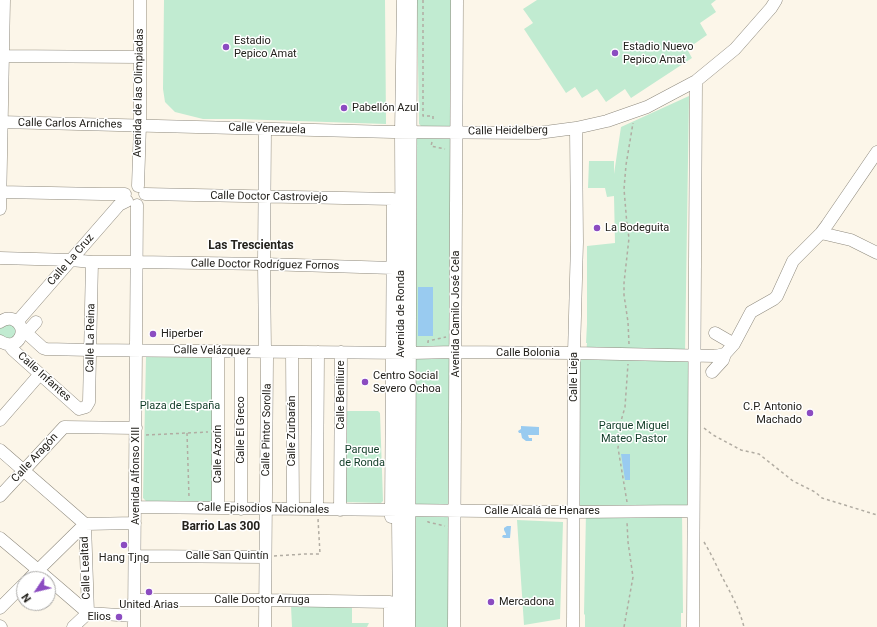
<!DOCTYPE html>
<html>
<head>
<meta charset="utf-8">
<style>
	body { margin:0 }
	#map { position:relative; width:877px; height:627px; overflow:hidden; background:#fcf6e9; font-family:Roboto,sans-serif }
	canvas { display:block }
	.north { position:absolute; left:16px; top:571px; width:40px; height:40px; box-sizing:border-box; background:#fff; border:1px solid #a7a6a4; border-radius:50%; rotate:235deg; font-size:11px; font-weight:700; line-height:16px; text-align:center; color:#23211c }
	.north::after { content:''; display:block; margin:auto; width:14px; height:18px; background:#8b4cc1; clip-path:polygon(50% 0,100% 100%,50% 72%,0 100%) }
</style>
</head>
<body>
<div id="map">
<canvas width="877" height="627"></canvas>
<div class="north">N</div>
</div>
<script>
const ctx = document.querySelector('canvas').getContext('2d');
ctx.lineJoin = 'round';
function fill(path, color) { ctx.fillStyle = color; ctx.fill(path, 'evenodd'); }
function strokePath(path, color, width, dash) { ctx.strokeStyle = color; ctx.lineWidth = width; ctx.lineCap = dash ? 'butt' : 'round'; ctx.setLineDash(dash || []); ctx.stroke(path); }
function drawText(font, color, halo, rows, align = 'center') {
  ctx.font = font + ' Roboto,sans-serif'; ctx.lineWidth = 3; ctx.setLineDash([]); ctx.textBaseline = 'middle'; ctx.strokeStyle = halo; ctx.fillStyle = color; for (const [text, x, y, turn = 0] of rows) {
    ctx.save(); ctx.translate(x, y); ctx.rotate((+turn || 0) * Math.PI / 180); ctx.textAlign = isNaN(turn) ? turn : align; if (halo) ctx.strokeText(text, 0, 0); ctx.fillText(text, 0, 0); ctx.restore();
  }
}
const green = new Path2D(`
	M164 0H385L386 124 238 119H203L175 112 165 102 163 89Z
	M417 0H453V126L450 127 421 126 419 124Z
	M537 0H716L711 4 716 12 700 23 707 35 687 49 692 58 631 98 625 89 606 102 597 89 582 98 575 87 566 93 524 29 533 23 523 9Z
	M689 96 685 354 694 355 693 511H682L683 613H681V627H585V615L584 614 586 512H573L574 353H586L587 343H586L587 324V246L615 243 614 196 607 197 605 188H588L589 161H614V174L621 127Z
	M417 137H451L450 348 417 347 415 344Z
	M4 324H13L17 332 11 340 1 337 0 335V328Z
	M146 357 213 358 214 499 210 504H149L143 498Z
	M414 358H448L451 360 450 503 448 505H415Z
	M344 411H378L380 413 383 501 381 503 343 502Z
	M413 516H450L449 627H412Z
	M517 520 563 522 560 619 524 625Z
	M291 606H352V623H369L367 627H292Z`);
const water = new Path2D(`
	M418 287H433V336H418Z
	M521 426 539 427V435H528L529 438H532V441H526L522 438 521 433H519L518 431 521 429Z
	M621 454H630V480H625Z
	M507 526H511L510 538H504L502 537 503 535H506V534L504 530V528Z`);
const path = new Path2D(`
	M423 0V116H433V122
	M432 142 431 146 445 149
	M428 343V341L446 337
	M629 344 628 322 624 295V283L629 238 627 225 624 189 626 165 633 123
	M704 428 713 435 741 450 759 454 793 481 815 492 822 498 877 515
	M187 433 189 497
	M146 435 208 432
	M627 502 618 448 621 421 625 407 628 364
	M428 521V522L445 526
	M704 542C710 552 715 562 720 573 729 590 739 607 744 627
	M274 556 305 554H320L318 519
	M624 627 633 577 628 542 627 522`);
const minor = new Path2D(`
	M0 56 140 57
	M0 122 393 132 538 133 576 128 607 121 647 107 696 81 735 49 771 8 776 0
	M138 186 140 125V0
	M0 192 102 194H125
	M145 194 393 199
	M0 209 4 0
	M821 233 851 240 877 253
	M0 258 71 260 92 262H137L264 264 393 268
	M0 322C4 319 8 318 12 319 31 325 19 354 0 341
	M17 322 71 260 119 205 127 201
	M21 328 43 348 46 349 90 350 410 353 455 352 574 353 715 356 725 354 734 344 751 312 774 299 777 296 793 261 821 233 827 225 877 152
	M26 333 36 322
	M715 333 734 344
	M9 345 13 350 79 409
	M218 351V508
	M292 352 293 509
	M712 372 723 360 725 354
	M79 409 86 407 89 402 92 262
	M0 420 40 374
	M0 450 85 524 135 523
	M0 496 64 427 136 428
	M135 507 573 512 693 511
	M241 509V352
	M317 509 318 352
	M340 510 341 352
	M391 517 393 203
	M0 538 38 570 88 613 134 616
	M135 556 265 557
	M29 579 85 524
	M134 600H265L390 602
	M0 608 24 584
	M0 626 1 627
	M73 627 88 613 85 524
	M134 627 137 205
	M265 627 267 358 265 351 264 264 265 129
	M390 627V603
	M399 627 398 518 402 353 401 132 403 0
	M409 627 411 0
	M454 627 457 0
	M573 627 574 353 577 242 576 128
	M693 627 696 81`);
const markers = [
	[226,47,4,"#8b4cc1"],
	[615,53,4,"#8b4cc1"],
	[344,108,4,"#8b4cc1"],
	[597,228,4,"#8b4cc1"],
	[153,334,4,"#8b4cc1"],
	[365,382,4,"#8b4cc1"],
	[810,413,4,"#8b4cc1"],
	[124,545,4,"#8b4cc1"],
	[149,592,4,"#8b4cc1"],
	[491,602,4,"#8b4cc1"],
	[119,617,4,"#8b4cc1"]
];
const poiNames = [
	["Estadio",234,41],
	["Pepico Amat",234,54],
	["Estadio Nuevo",623,47],
	["Pepico Amat",623,60],
	["Pabellón Azul",352,108],
	["La Bodeguita",605,228],
	["Hiperber",161,334],
	["Centro Social",373,376],
	["Severo Ochoa",373,389],
	["C.P. Antonio",802,407,"right"],
	["Machado",802,420,"right"],
	["Hang Tjng",124,558,"center"],
	["Mercadona",499,602],
	["United Arias",149,605,"center"],
	["Elios",111,617,"right"]
];
const streetNames = [
	["Avenida de las Olimpiadas",139,93,-89],
	["Calle Carlos Arniches",70,124,1],
	["Calle Venezuela",267,129,2],
	["Calle Heidelberg",508,131,-1],
	["Calle Doctor Castroviejo",269,197,1],
	["Calle La Cruz",71,260,-49],
	["Calle Doctor Rodríguez Fornos",265,265,1],
	["Avenida de Ronda",401,314,-90],
	["Avenida Camilo José Cela",456,314,-90],
	["Calle La Reina",91,338,-89],
	["Calle Velázquez",212,351,1],
	["Calle Bolonia",528,353],
	["Calle Infantes",44,377,42],
	["Calle Lieja",574,377,-90],
	["Calle Benlliure",341,395,-90],
	["Calle El Greco",241,430,-90],
	["Calle Pintor Sorolla",267,430,-89],
	["Calle Zurbarán",292,431,-90],
	["Calle Azorín",218,454,-90],
	["Calle Aragón",35,458,-47],
	["Avenida Alfonso XIII",136,476,-90],
	["Calle Episodios Nacionales",263,509,1],
	["Calle Alcalá de Henares",542,511],
	["Calle San Quintín",227,556],
	["Calle Lealtad",86,568,-92],
	["Calle Doctor Arruga",262,600]
];
const parkNames = [
	["Plaza de España",180,406],
	["Parque Miguel",634,426],
	["Mateo Pastor",634,439],
	["Parque",362,450],
	["de Ronda",362,463]
];
const neighbourhoodNames = [
	["Las Trescientas",251,246],
	["Barrio Las 300",221,527]
];
fill(green, '#c1ebd1');
fill(water, '#99cbf0');
strokePath(minor, '#8f8a7e', 13);
strokePath(path, '#b1aca2', 1.5, [3, 3]);
strokePath(minor, '#fff', 12);
for (const [x, y, r, color] of markers) { const dot = new Path2D(); dot.arc(x, y, r, 0, 2 * Math.PI); ctx.fillStyle = color; ctx.fill(dot); strokePath(dot, '#fff', 1.5); }
drawText('11px', '#23211c', '#fff', poiNames, 'left');
drawText('11px', '#23211c', '#fff', streetNames);
drawText('11px', '#103c27', '#fff', parkNames);
drawText('bold 12px', '#23211c', '#fff', neighbourhoodNames);
</script>
</body>
</html>
